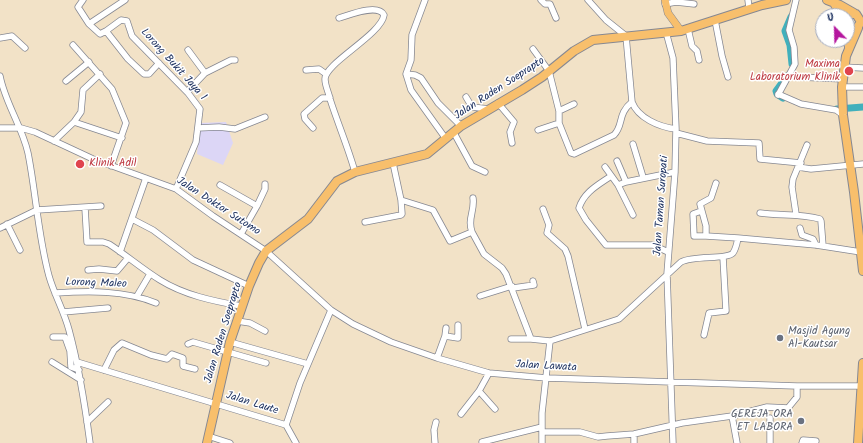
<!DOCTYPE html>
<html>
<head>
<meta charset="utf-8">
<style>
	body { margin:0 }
	#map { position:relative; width:863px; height:443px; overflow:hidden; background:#f2e2c7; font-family:Kalam,sans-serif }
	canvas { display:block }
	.north { position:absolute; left:815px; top:8px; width:40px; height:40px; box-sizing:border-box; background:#fff; border:1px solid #a4acbf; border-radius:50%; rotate:337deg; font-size:11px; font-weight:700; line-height:16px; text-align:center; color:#1b2f5e }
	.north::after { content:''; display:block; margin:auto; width:14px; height:18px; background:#b5179e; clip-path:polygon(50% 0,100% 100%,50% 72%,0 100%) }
</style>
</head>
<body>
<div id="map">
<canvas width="863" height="443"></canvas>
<div class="north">U</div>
</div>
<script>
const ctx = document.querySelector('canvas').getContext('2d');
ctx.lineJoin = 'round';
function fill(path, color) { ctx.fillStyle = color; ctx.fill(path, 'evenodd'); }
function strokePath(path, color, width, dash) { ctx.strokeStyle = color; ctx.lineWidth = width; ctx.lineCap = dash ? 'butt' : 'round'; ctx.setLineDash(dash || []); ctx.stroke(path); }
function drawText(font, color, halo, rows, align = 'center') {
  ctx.font = font + ' Kalam,sans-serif'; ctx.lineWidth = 3; ctx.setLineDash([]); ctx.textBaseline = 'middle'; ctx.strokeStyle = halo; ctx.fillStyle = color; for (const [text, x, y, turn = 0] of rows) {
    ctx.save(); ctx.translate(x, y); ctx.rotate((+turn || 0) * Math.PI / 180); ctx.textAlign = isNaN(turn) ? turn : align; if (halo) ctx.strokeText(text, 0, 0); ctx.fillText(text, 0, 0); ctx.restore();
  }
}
const built = new Path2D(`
	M226 122 233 143 223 165 197 154 200 123Z`);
const river = new Path2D(`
	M791 17 785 31 790 45 792 64
	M783 98 777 94 776 91 787 76
	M837 109 863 107`);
const minor = new Path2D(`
	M83 0 78 7 89 24 100 34 106 31
	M425 0 412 35 411 60 406 74 411 90 446 139
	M541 0 545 4H550L556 18
	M588 0 606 20 626 36 632 102C638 118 659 127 676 129
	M748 0 749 8
	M665 4 676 2 694 4
	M339 18C349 15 378 3 384 15 381 35 325 63 325 79 325 86 329 93 330 99 338 124 348 147 355 172
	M715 20 722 56 728 77
	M89 24 125 0
	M688 29 692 46 697 51 699 60
	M666 32 673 58 676 129 675 172 667 274 673 443
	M0 38 12 36 25 48
	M73 45 112 89 126 123 111 166
	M533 49 549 71 559 111 574 104
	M159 63 149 74H144L128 59 106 31 121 20 127 21 132 36 188 93 200 109 196 142 176 189
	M843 67 863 68
	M306 70 319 69 326 74
	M205 73 231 60H235
	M406 74 415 75 421 78 438 103 461 126
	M0 76C5 103 22 126 28 153 36 193 38 236 49 276 54 294 64 311 69 330 79 367 85 405 90 443
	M797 77 842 79
	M66 81 89 62
	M842 87H863
	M187 92 205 73 188 50
	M778 94 801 104 836 110 843 115
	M778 95 795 64 794 47 789 30 796 0
	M466 97 472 107 489 109
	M498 103 514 122 510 132 512 143
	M559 111V123L571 153 574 154 614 135C624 125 617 114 632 102
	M74 122 81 112 83 90 100 74
	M0 128H21L35 132 93 159 176 189 213 216 266 251 331 310 353 324 391 342 437 358 489 373 547 378 797 386H863
	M198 128 219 127 235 129 265 117
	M313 128 305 119 304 114 322 98H330
	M538 130 559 123
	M454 133 472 166 485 172
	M676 133 707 141 759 143 760 159 801 163
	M54 141 74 122 122 138
	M633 144 643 177
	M617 161 626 182 675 172
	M393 163 401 200 433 210 450 241 472 232 484 254 502 268 506 274 531 339 550 341
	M605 167 618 185 626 182
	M798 167 811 169 863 164
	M611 176C598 185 584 192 579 208L586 220 606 245H653L668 252
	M716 183 711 198 700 204 706 226V236L738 238
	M220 185 257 206 241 234
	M618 185 633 215
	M257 206 265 189V184
	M85 208 87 242H103L109 244C126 255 142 269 160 280 184 295 213 301 241 306
	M543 209 549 225 547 233 565 249 568 256 585 329
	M701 211 693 214 694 236H706
	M760 213C780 216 800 213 820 219L821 221 823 246
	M796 214 792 187 793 179 807 145
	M132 219 153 230 193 260 249 286
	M365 222 401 215 402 214 401 200
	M7 224 20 250
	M0 228 37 210 101 206
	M800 228 802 235 813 239 816 245
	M472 232C467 219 475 211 473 198
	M120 252 146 178
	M88 270 99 269 117 271 128 258
	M513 288 534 285 533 281
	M55 293C89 291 124 290 156 303
	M137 296 150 274
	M480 296 512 286
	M63 312 108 308
	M237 321 250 323 265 331
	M704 335 709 313 726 311 723 257
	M445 336 458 338V325
	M53 337H65L70 351 71 367 79 370
	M511 339H531
	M230 342 308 364
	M188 344 193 342 266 363
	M437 358 445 336 446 328
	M52 362 81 380
	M77 362 286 425 296 443
	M104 370 114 350 122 343 151 355 167 359 172 354 183 358V366L195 369
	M489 373 479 391 495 409
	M461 414 479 391
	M732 416 737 443
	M770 418V443
	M87 422 108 402
	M286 425 300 383 331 310
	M542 432H580L598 437 607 436 634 434 682 423 732 416 767 407 788 408 797 397V386
	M634 434V443
	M208 436 230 443
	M482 442 542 427
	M435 443 434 430 436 422
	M542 443V413L550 341 619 319 681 262C694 255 727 260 733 253 736 249 737 243 738 238L816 245 861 252
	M802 443 803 440 816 441`);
const major = new Path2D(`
	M665 0 668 13 681 31`);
const highway = new Path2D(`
	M827 0 840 5 854 13
	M833 1 841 16
	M847 16 851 14H856L861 22 856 29 847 28
	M858 28 846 56 842 87 843 115 854 192 863 271
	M847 35 849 47
	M207 443 230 342 249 286 259 263 266 251 308 219 337 181 355 172 427 154 461 126 522 90 542 77 574 51 593 40 681 31 762 5 786 0
	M858 443 863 363`);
const markers = [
	[849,71,5,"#e0444e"],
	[80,164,5,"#e0444e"],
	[780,338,4,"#6b7280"],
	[801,421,4,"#6b7280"]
];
const streetNames = [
	["Lorong Bukit Jaya 1",173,65,48],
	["Jalan Raden Soeprapto",500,89,-33],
	["Jalan Taman Suropati",662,206,-86],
	["Jalan Doktor Sutomo",218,207,33],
	["Lorong Maleo",96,284,2],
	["Jalan Raden Soeprapto",224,333,-73],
	["Jalan Lawata",546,367,3],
	["Jalan Laute",252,404,17]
];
const healthNames = [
	["Maxima",840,65],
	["Laboratorium Klinik",840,78],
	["Klinik Adil",89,164,"left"]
];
const worshipNames = [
	["Masjid Agung",788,332],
	["Al-Kautsar",788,345],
	["GEREJA ORA",793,415,"right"],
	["ET LABORA",793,428,"right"]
];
fill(built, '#dcd6f6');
strokePath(river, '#41b0bc', 7);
strokePath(minor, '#868892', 7);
strokePath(major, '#868892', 8);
strokePath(highway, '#868892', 10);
strokePath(minor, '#fff', 5.5);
strokePath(major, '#f8bf6c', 7);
strokePath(highway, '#f8bf6c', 8);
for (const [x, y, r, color] of markers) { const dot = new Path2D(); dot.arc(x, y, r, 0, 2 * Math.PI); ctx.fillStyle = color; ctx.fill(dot); strokePath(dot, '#fff', 1.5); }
drawText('11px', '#1b2f5e', '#fff', streetNames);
drawText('11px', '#be3a42', '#fff', healthNames, 'right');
drawText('11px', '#5b616d', '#fff', worshipNames, 'left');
</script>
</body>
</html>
